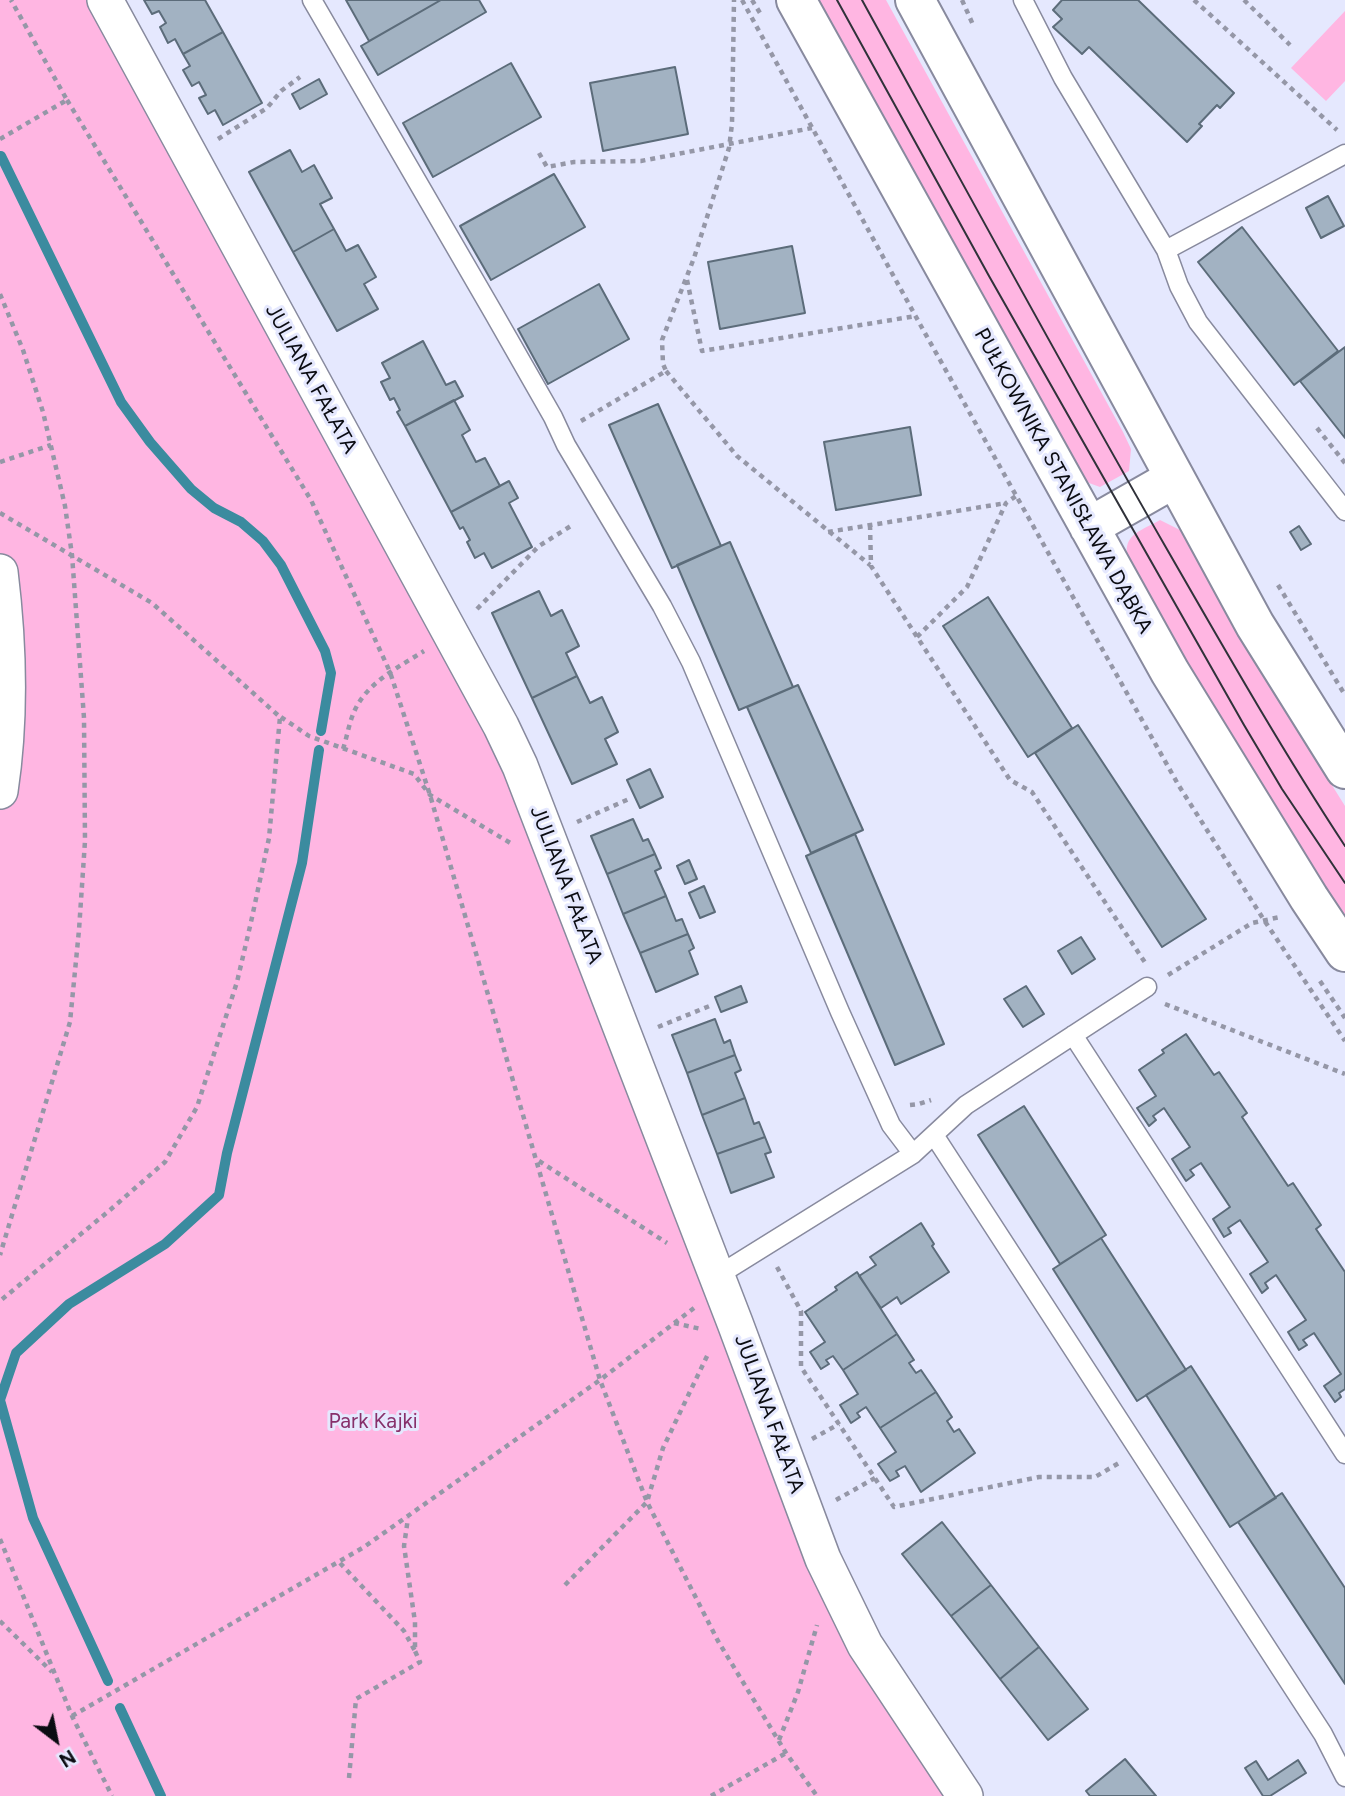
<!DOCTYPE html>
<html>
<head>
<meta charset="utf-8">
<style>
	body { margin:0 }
	#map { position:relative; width:1345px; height:1796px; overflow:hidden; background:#e5e8fe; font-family:Figtree,sans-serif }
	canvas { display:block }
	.north { position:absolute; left:21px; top:1705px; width:70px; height:70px; -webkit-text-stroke:5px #e5e8fe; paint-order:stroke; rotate:148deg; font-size:19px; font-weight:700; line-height:28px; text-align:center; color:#0b0c12 }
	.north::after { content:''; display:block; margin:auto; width:24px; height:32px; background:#0b0c12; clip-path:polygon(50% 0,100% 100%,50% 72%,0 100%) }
</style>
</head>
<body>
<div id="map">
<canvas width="1345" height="1796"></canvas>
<div class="north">N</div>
</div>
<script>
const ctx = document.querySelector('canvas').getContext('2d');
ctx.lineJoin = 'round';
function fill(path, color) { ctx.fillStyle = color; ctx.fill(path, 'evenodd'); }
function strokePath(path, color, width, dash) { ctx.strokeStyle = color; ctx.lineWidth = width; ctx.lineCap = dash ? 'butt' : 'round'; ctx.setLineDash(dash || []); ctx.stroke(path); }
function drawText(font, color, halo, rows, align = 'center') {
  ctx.font = font + ' Figtree,sans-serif'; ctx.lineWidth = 6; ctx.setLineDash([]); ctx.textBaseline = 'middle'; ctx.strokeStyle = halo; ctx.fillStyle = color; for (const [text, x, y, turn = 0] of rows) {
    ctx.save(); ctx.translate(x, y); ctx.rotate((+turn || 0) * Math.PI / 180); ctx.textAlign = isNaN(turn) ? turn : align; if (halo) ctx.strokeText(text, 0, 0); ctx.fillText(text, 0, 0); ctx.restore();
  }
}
const green = new Path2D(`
	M0 0H105L501 726 823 1559 965 1796H0Z
	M817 0H886L1123 432 1131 449 1129 471 1100 487 1089 483 1077 472Z
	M1345 11V81L1326 101 1291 68Z
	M1160 520 1180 530 1251 656 1345 806V916L1268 799 1129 563C1120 535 1139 532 1160 520Z`);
const stream = new Path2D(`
	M1 156 121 402 150 442 191 489 214 508 241 522 263 541 281 565 325 651 331 673 321 731
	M108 1681 33 1518 0 1400 16 1353 69 1304 165 1244 219 1195 227 1153 302 863 319 750
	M120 1708 161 1796`);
const building = new Path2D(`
	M144 0H205L223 32 183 54 175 39 168 43 160 27 166 23 159 11 152 14Z
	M346 0H441L369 41Z
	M441 0H479L486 12 378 75 361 46Z
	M1062 0H1138L1234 93 1220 108 1217 105 1199 124 1202 126 1187 142 1089 47 1082 54 1053 27 1062 19 1053 10Z
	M223 32 262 103 223 125 215 110 208 114 199 98 206 95 199 82 192 86 183 70 190 66 183 54Z
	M511 63 541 117 433 177 403 123Z
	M675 67 688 134 603 151 590 83Z
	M319 79 327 94 300 109 292 94Z
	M290 150 302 172 314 165 332 198 320 204 334 229 293 252 249 172Z
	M554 174 585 227 491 280 460 226Z
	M1328 196 1344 226 1321 238 1306 208Z
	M1242 227 1338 351 1294 385 1198 262Z
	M334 229 346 251 358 245 376 277 364 284 378 309 337 331 293 252Z
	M792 246 805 313 720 329 708 262Z
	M599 284 629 339 548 384 518 329Z
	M423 341 446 385 455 381 463 396 405 426 397 412 400 410 394 398 390 400 381 382 390 378 382 363Z
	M1345 347V438L1300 381Z
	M454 400 470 430 462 435 476 462 485 458 500 486 451 512 405 426Z
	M658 404 721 546 672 568 609 425Z
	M910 427 921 495 836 510 824 442Z
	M509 481 518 498 509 503 532 547 492 568 484 553 475 558 467 542 470 540 463 527 460 529 451 512Z
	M1299 526 1311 544 1301 550 1290 532Z
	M730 542 793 687 739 710 677 565Z
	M539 591 551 616 562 610 579 646 566 653 577 676 532 698 492 613Z
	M988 597 1072 728 1028 757 943 626Z
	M577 676 590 703 602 697 618 732 605 739 617 764 572 784 532 698Z
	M798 685 863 830 811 853 747 707Z
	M1078 725 1206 919 1162 947 1035 753Z
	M650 769 663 797 640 808 627 780Z
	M633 819 643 841 648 839 655 854 607 874 591 836Z
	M855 834 944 1044 895 1065 806 856Z
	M655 854 661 868 655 871 666 896 623 914 607 874Z
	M689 860 697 879 685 884 677 866Z
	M704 886 715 912 700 918 689 893Z
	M666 896 676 921 682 919 688 934 640 953 623 914Z
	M688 934 694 948 689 951 698 974 656 992 640 953Z
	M1081 937 1095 959 1072 974 1058 951Z
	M741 986 747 1002 721 1012 715 997Z
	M1026 986 1044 1014 1023 1027 1004 999Z
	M715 1019 724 1043 730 1040 735 1055 687 1073 672 1035Z
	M1186 1034 1214 1075 1219 1072 1247 1113 1242 1117 1288 1186 1293 1183 1321 1225 1316 1229 1345 1272V1389L1339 1393 1341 1397 1335 1402 1324 1386 1341 1374 1314 1333 1303 1340 1307 1345 1299 1350 1288 1332 1306 1320 1276 1275 1265 1283 1268 1288 1262 1293 1250 1274 1268 1262 1240 1220 1228 1228 1231 1233 1224 1237 1213 1219 1230 1207 1201 1163 1190 1170 1194 1175 1186 1181 1172 1159 1190 1147 1164 1108 1153 1116 1156 1120 1149 1126 1137 1108 1156 1096 1139 1070 1164 1053 1162 1050Z
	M735 1055 741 1070 735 1073 745 1098 702 1115 687 1073Z
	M745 1098 754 1124 759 1122 765 1137 717 1154 702 1115Z
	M1024 1106 1106 1235 1060 1264 978 1135Z
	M765 1137 771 1152 765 1154 774 1177 731 1193 717 1154Z
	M921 1223 934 1244 932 1246 949 1272 901 1304 897 1297 881 1308 859 1276 876 1265 870 1257Z
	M1101 1238 1186 1370 1137 1401 1053 1269Z
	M857 1272 897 1334 843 1370 833 1356 826 1360 829 1364 821 1369 810 1352 825 1342 805 1312 837 1290 835 1287Z
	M897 1334 914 1360 909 1363 916 1373 921 1370 936 1392 880 1428 866 1407 857 1413 860 1417 851 1423 840 1405 858 1394 843 1370Z
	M1191 1366 1276 1498 1230 1527 1146 1395Z
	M936 1392 952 1417 947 1421 954 1432 959 1429 975 1453 921 1492 905 1466 896 1471 899 1476 890 1481 878 1464 896 1452 880 1428Z
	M1282 1493 1345 1588V1684L1238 1522Z
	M942 1522 991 1585 951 1616 902 1554Z
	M991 1585 1039 1647 1000 1679 951 1616Z
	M1039 1647 1088 1709 1048 1740 1000 1679Z
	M1125 1759 1156 1796H1090L1086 1791Z
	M1298 1760 1306 1773 1270 1796H1263L1245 1768 1256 1761 1268 1780Z`);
const path = new Path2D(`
	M742 0 921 326 1179 786 1264 920 1345 1041
	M752 0 760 13
	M962 0 974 27
	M1194 0 1337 130
	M1244 0 1290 45
	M67 100 311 500 390 672 430 795 600 1380 647 1502 718 1641 786 1753 817 1796
	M0 139 67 100 11 0
	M218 139 267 108 281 91 300 77
	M539 153 547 167 574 162 641 161 812 128
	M687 280 702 351 916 316
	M0 294 23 350 43 412 65 506 72 555 84 718 85 841 79 930 70 1022 0 1255
	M666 371 737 456 870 565
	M581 421 666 371 663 364 662 340 694 258 729 148 732 124 734 0
	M1317 428 1345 463
	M0 462 51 445
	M0 513 152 603 280 717 269 838 251 922 237 982 197 1107 165 1162 110 1210 0 1301
	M870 525 871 566 1010 780 1032 792 1146 964
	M828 532 1006 503
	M1278 585 1345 695
	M477 609 539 546 574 524
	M917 637 967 587 1006 503 1016 496
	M281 717 309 736 414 774 430 795 512 844
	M343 749C347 737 349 723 354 712 366 683 399 667 424 651
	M577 822 629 799
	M1168 975 1252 923 1280 917
	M1320 981 1345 1018
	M1165 1004 1345 1074
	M658 1027 712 1005
	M910 1105 919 1104 931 1100
	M539 1161 667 1243
	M777 1267 801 1311V1367L894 1507 1039 1477H1095L1119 1463
	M674 1323 701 1329
	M812 1439 839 1424
	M836 1500 875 1478
	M0 1539 72 1716 112 1796
	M340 1563 404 1631 415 1651V1622L404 1546 408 1518
	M565 1585 647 1502 663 1448 709 1352
	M0 1621 52 1672
	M72 1716 364 1547 600 1380 694 1308
	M779 1740 798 1692 817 1625
	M349 1778 356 1699 420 1662 415 1651
	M711 1796 786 1753`);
const service = new Path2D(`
	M312 0 493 312 553 417 566 445 662 606 691 662 840 1012 891 1125 913 1154
	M1023 0 1063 78 1166 250 1179 286 1198 322 1345 511
	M1166 250 1345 154
	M1073 1035 1345 1454
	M934 1135 1323 1734 1345 1777
	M717 1276 913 1154 966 1105 1147 987`);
const minor = new Path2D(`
	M105 0 501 726 520 766 735 1323 823 1559 865 1645 965 1796
	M0 572C9 645 11 718 0 791`);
const tertiary = new Path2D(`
	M796 0 1170 672 1309 898 1345 952
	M915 0 1255 625 1345 769
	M1089 527 1175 478`);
const tram = new Path2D(`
	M837 0 989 276 1244 725 1282 789 1345 883
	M862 0C963 184 1063 369 1168 551 1225 650 1282 750 1345 846`);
const streetNames = [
	["JULIANA FAŁATA",311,379,61],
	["PUŁKOWNIKA STANISŁAWA DĄBKA",1063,481,61],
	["JULIANA FAŁATA",566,885,69],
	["JULIANA FAŁATA",769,1414,70]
];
const parkNames = [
	["Park Kajki",373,1422]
];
fill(green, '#ffb6e2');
strokePath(stream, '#3b8b9f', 10);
fill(building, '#a2b2c2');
strokePath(building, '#5c6c7a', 2);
strokePath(service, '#888a9e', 21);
strokePath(minor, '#888a9e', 38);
strokePath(tertiary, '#888a9e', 42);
strokePath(path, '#9597a7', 4.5, [5, 5]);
strokePath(service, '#fff', 18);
strokePath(minor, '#fff', 35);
strokePath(tertiary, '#fff', 38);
strokePath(tram, '#30323a', 2);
drawText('21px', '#0b0c12', '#e5e8fe', streetNames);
drawText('21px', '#87306b', '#e5e8fe', parkNames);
</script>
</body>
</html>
